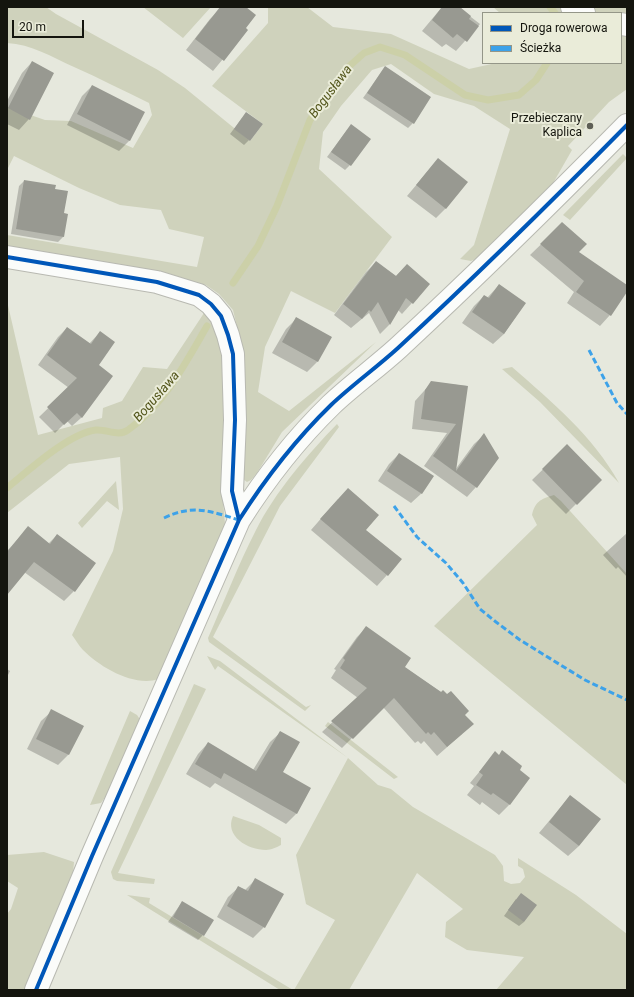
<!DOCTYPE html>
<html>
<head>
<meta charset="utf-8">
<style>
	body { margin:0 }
	#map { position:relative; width:634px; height:997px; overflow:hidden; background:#e6e8dd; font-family:Roboto,sans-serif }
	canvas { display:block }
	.frame { position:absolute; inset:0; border:8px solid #14150e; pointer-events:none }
	.legend { position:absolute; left:482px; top:12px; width:140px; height:52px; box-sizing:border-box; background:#eaecd9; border:1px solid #949688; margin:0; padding:5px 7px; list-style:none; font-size:12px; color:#14150e }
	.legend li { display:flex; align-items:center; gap:8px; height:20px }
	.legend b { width:20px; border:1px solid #949688 }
	.scale { position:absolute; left:12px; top:20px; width:72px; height:18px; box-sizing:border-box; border:2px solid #14150e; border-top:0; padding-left:5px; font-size:12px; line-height:14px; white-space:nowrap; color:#14150e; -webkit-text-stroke:3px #eaecd9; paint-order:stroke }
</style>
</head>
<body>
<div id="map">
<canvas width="634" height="997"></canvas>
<div class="frame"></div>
<ul class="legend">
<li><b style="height:5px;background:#0057b8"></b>Droga rowerowa</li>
<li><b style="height:5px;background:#3da2e9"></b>Ścieżka</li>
</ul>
<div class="scale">20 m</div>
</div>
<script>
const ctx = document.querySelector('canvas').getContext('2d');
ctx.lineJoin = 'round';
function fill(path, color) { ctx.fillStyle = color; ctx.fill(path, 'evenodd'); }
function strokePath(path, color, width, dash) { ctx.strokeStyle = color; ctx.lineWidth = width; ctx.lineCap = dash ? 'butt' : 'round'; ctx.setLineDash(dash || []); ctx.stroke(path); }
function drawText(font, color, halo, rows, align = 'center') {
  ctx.font = font + ' Roboto,sans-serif'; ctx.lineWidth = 4; ctx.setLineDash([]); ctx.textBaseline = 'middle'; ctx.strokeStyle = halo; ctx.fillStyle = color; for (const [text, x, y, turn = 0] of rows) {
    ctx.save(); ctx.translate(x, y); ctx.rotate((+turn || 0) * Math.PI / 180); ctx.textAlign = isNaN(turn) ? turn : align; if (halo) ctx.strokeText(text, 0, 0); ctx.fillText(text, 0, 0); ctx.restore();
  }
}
const green = new Path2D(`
	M7 7H46L56 14 158 70 185 88 250 141 263 124 212 86 268 23V7H307L333 27 391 34 469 69 496 63H621V32L627 33V89L609 102 568 146 572 150 552 185 478 258 471 261 460 259 474 245 510 129 474 106 434 94 391 64 372 70 341 106 323 132 319 169 392 237 335 313 291 291 265 347 258 392 289 411 376 342 282 432 257 473 251 480 247 482 243 479 240 339 233 310 219 294 206 285 164 274 7 250V235L197 267 204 237 169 229 161 210 120 205 79 188 14 156 7 170V107L45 120 71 121 133 148 152 115 149 103C124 91 99 78 74 67 52 57 31 44 7 43Z
	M143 7H211L183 38Z
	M493 7H559L568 13H500Z
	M583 7H627V16L621 17V13H595Z
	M623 154 627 158 570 220 563 215Z
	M7 301 38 435 102 418 103 408 122 401 143 367 167 369 204 313 215 325 227 370 223 501 225 524 159 679C134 687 101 668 83 650 79 646 76 640 72 635L113 551 123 509 120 457 69 464 7 513Z
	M512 367C552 402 593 436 619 483L540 402 502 369Z
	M337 424 339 427 280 506 213 637 306 707 311 705 305 711 209 642 208 638C224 602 238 565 256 530 275 492 308 454 337 424Z
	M116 481 119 510 107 501 82 528 78 523Z
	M554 495 561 501 627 574V785L434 626 537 525 532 515C535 502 540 499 554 495Z
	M207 656 220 661 348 758 378 785 391 789 413 807 495 855 503 866 504 881 511 884 520 883 525 877 523 869 518 866V858L576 895 627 934V990H496L524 957 467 950 445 937 446 922 463 909 417 873 349 990H294L335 920 306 904 296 855 348 758 218 666 215 670Z
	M194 684 206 689 118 873 155 879 154 884 117 881 113 879 111 872Z
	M130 711 137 715 141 721 113 786 101 803 90 805Z
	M328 722 398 777 394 779 325 726Z
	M233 816 259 825 281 838V845C277 847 271 850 266 850 248 850 224 836 233 816Z
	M44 852 74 862 73 874 24 990H7V914L11 909 18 888 7 881V855Z
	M127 895 150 898 149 903 293 990H280Z`);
const shadow = new Path2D(`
	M222 7H244L245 28 247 30 213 71 186 50 210 19Z
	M442 7H458L480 24 456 51 446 44 442 47 422 31Z
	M32 62 29 119 19 130 7 124V101L22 73Z
	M385 67 413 123 408 128 363 98Z
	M92 86 143 112 129 141 119 151 67 125 82 96Z
	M242 118 249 140 244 145 230 134Z
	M347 130 350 165 345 170 327 157Z
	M438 159 446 208 436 218 407 196Z
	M24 181 54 189 63 214V237L58 242 11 234 19 186Z
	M562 224 578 252 627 286V290L610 315 600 326 567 303 574 292 530 255Z
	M376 262 396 276 407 265 429 284 402 314 398 310 389 325 380 334 369 313 351 328 334 315 366 272Z
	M499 285 525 303 504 334 493 344 462 323 474 306 484 296 487 298Z
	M296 319 331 337 317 362 307 372 272 353 286 329Z
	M67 328 89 344 100 332 97 366 112 376 81 418 72 426 67 421 55 433 39 417 69 388 38 365 58 337Z
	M432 382 467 386 455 470 474 444 484 435 476 487 467 497 424 466 447 433 412 429 415 401Z
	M567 446 600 480 566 514 532 480Z
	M399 454 422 493 411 503 378 481 389 464Z
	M338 499 365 530 387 575 377 586 311 530Z
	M28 528 48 544 57 535 74 591 64 601 24 572 7 592V551Z
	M627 533V577L618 567 616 569 603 555Z
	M367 627 404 667 447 696 464 715 462 734 437 756 424 741 421 744 418 741 415 743 383 707 342 748 322 732 358 698 331 678 336 670 334 669 357 637Z
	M7 669 10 671 7 677Z
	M52 711 83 726 68 755 58 765 27 749 41 721Z
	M281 732 282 772 310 789 296 814 286 824 215 783 210 788 186 774 198 754 208 743 253 770 270 742Z
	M495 753 528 778 509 805 499 815 482 802 480 805 467 795 474 786 470 783Z
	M570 796 579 846 568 856 539 833Z
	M255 880 264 927 253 938 217 917 228 897 239 887 245 890Z
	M516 899 524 922 519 926 504 916Z
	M182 902 203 935 198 940 168 922Z`);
const stream = new Path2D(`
	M550 7 555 13
	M233 283 258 246 277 206 310 120 345 70 364 53 380 47 405 55 465 95 488 100 519 95 536 80 547 63
	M7 488C28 471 69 433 96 430 106 429 119 437 128 430 164 405 186 362 207 326`);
const building = new Path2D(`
	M220 7H246L256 15 246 28 248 30 224 61 195 39Z
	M442 7H460L471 16 469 19 479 26 467 42 457 34 453 38 432 20Z
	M32 61 54 73 30 120 8 108Z
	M385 66 431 97 414 124 367 93Z
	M92 85 145 112 130 141 77 114Z
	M246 112 263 124 250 141 234 129Z
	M351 124 371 139 351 166 331 152Z
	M438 158 468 182 446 209 416 185Z
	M24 180 56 185 55 189 68 191 64 213 68 214 64 237 16 229Z
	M562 222 587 244 579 252 627 285V292L611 316 576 292 584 281 540 244Z
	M376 261 396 276 407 264 430 284 413 304 406 298 390 325 378 302 371 312 369 310 362 319 343 304Z
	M499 284 526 303 504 334 472 312 484 295 489 298Z
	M296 317 332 337 318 362 282 342Z
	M67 327 91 344 100 331 115 342 99 365 113 376 82 418 77 413 64 425 47 407 77 378 47 355Z
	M431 381 468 386 456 471 484 433 499 458 477 488 433 456 456 424 421 419 425 390Z
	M567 444 602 480 577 505 542 469Z
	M399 453 434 476 422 494 387 471Z
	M348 488 379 515 366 530 402 559 388 576 320 519Z
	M28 526 50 544 57 534 96 563 75 592 34 562 7 595V552Z
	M366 626 411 658 405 667 441 692 443 690 447 694 451 691 469 711 465 715 474 724 447 747 434 732 431 735 428 732 426 734 394 698 353 739 331 721 367 688 340 668 345 660 343 658Z
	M51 709 84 726 69 755 36 739Z
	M280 731 300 742 283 772 311 788 297 814 224 773 221 779 195 764 208 742 256 771Z
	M502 750 522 766 520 770 530 778 510 805 493 793 491 795 476 785 483 775 479 772 495 751 499 755Z
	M570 795 601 819 579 846 549 822Z
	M255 878 284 894 265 928 227 906 238 886 248 891Z
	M521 893 537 905 524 922 508 910Z
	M182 901 214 920 204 936 173 917Z`);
const minor = new Path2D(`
	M572 7 584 13
	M621 24 627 25
	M7 257 157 282 199 295 211 304 221 316 228 335 233 354 235 420 232 491 239 520
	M36 990 92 856 239 520C265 479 295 440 331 405 352 385 376 368 398 348 476 276 552 201 627 125`);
const quiet = new Path2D(`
	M589 350 617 403 627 414
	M394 506 417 537 446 563 463 583 480 609 496 622 520 640 585 680 627 700
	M164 518C193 504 210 511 239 520`);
const cycleway = new Path2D(`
	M7 257 157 282 199 295 211 304 221 316 228 335 233 354 235 420 232 491 239 520
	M36 990 92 856 239 520C265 479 295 440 331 405 352 385 376 368 398 348 476 276 552 201 627 125`);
const markers = [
	[590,126,4,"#5e5f56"]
];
const poiNames = [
	["Przebieczany",582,119],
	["Kaplica",582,133]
];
const waterNames = [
	["Bogusława",331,92,-53],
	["Bogusława",157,397,-49]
];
fill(green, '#cfd2bc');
fill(shadow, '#0003');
strokePath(stream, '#ccd0a8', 7);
fill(building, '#989991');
strokePath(minor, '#b8b9b1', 24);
strokePath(minor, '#fbfcfa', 22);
strokePath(quiet, '#3da2e9', 3, [6, 3]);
strokePath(cycleway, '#0057b8', 4);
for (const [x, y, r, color] of markers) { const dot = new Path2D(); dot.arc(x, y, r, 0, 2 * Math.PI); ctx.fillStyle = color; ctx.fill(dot); strokePath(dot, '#eaecd9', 1.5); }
drawText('12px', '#14150e', '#eaecd9', poiNames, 'right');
drawText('italic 13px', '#52551a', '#eaecd9', waterNames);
</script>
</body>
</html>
